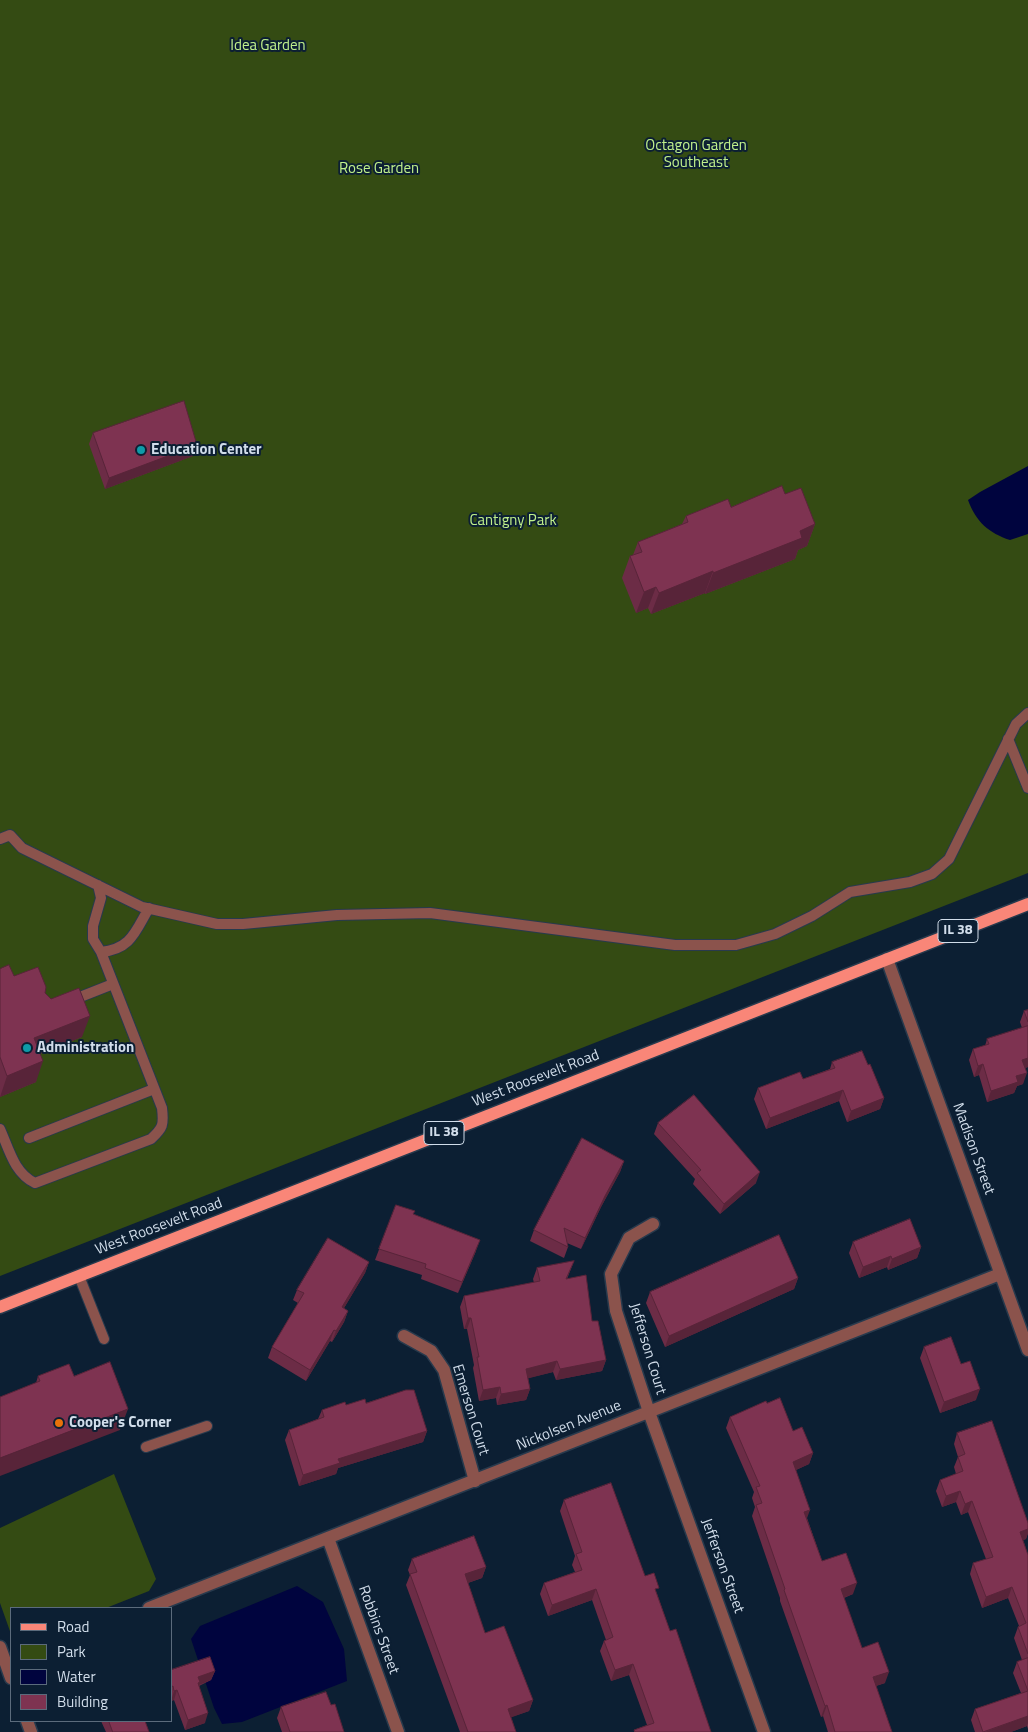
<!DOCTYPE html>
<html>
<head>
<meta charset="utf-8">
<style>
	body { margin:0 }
	#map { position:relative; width:1028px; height:1732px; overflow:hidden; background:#0c1f33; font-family:"Titillium Web",sans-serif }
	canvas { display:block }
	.legend { position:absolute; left:10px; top:1607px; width:162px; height:115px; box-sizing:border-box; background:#0c1f33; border:1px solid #5b6b7c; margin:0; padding:6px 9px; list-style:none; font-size:15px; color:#d1ddea }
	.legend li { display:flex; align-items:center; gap:10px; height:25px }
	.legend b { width:25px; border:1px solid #5b6b7c }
</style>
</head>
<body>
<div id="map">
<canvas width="1028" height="1732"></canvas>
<ul class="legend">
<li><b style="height:6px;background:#f98678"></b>Road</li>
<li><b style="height:14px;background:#344b13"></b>Park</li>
<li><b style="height:14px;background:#00043e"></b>Water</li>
<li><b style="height:14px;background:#7e3351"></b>Building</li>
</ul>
</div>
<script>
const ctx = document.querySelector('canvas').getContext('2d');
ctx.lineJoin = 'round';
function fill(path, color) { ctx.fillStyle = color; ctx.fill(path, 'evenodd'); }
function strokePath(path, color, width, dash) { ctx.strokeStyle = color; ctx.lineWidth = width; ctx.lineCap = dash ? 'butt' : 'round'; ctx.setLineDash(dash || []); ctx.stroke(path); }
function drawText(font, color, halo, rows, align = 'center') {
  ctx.font = font + ' "Titillium Web",sans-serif'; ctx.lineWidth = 4; ctx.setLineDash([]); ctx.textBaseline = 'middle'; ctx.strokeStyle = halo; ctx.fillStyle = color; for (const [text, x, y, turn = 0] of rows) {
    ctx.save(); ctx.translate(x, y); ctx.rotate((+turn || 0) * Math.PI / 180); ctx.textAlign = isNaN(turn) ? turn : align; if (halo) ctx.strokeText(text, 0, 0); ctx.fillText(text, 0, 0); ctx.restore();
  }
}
const green = new Path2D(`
	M0 0H1028V873L0 1276Z
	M114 1474 156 1579 149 1591 106 1608H11V1634L0 1603V1528Z`);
const water = new Path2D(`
	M1028 466V534L1010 540C989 533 976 522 968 500L980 492Z
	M297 1586 323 1602 344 1649 347 1681 242 1722 222 1724 214 1708 191 1639 200 1626Z`);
const lane = new Path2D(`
	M1008 739 1028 788
	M0 839 10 835 22 848 142 907 217 924H243L337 915 430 913 675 945H736L775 934 812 916 850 892 910 882 932 874 949 859 1016 724 1028 713
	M101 952C131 949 135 932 149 908
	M70 1001 113 984
	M0 1129C9 1149 14 1173 35 1183L151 1139C163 1128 164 1125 162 1108L101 952 93 939V926L101 898 98 885
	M29 1138 154 1089
	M79 1276 104 1339
	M146 1447 207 1426`);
const street = new Path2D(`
	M887 959 1028 1350
	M653 1224 629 1238 611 1274 616 1311 649 1412 764 1732
	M404 1336 431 1351 444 1370 475 1481
	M328 1538 398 1732
	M149 1608 1000 1274
	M0 1647 11 1678
	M27 1721 31 1732`);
const primary = new Path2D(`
	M0 1307 1028 904`);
const wall = new Path2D(`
	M93 433 197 445 193 456 105 489 89 444Z
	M785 494 815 524 807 546 798 550 795 559 705 594V593L651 614 648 608 636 613 622 578 630 556 633 555 638 542 682 524 686 516 731 507Z
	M0 969 45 993 82 1037 40 1054 36 1082 0 1097Z
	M1028 1010V1067L1025 1068 1023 1084 1017 1086 1014 1093 987 1102 979 1075 974 1077 969 1060 973 1049 985 1046 987 1039 1022 1028 1020 1022 1024 1011Z
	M832 1062 868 1065 884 1098 880 1109 847 1122 839 1101 766 1129 754 1099 758 1088 803 1079 830 1069Z
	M658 1123 756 1183 720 1214 693 1184 695 1179 654 1134Z
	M624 1161 620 1172 601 1207 581 1249 567 1243 568 1247 564 1258 530 1241 534 1230Z
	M396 1205 413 1214 476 1251 458 1293 421 1279 422 1275 375 1260Z
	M853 1242 921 1247 917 1258 888 1270 887 1267 859 1278 849 1253Z
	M574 1261 567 1279 592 1321 606 1360 602 1371 556 1380 553 1372 528 1378 530 1389 526 1400 497 1405 496 1398 479 1401 473 1368 474 1365 467 1329H464L460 1307 464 1296 534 1283 533 1279 537 1268Z
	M369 1262 365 1273 344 1308 348 1311 344 1322 332 1342 330 1341 306 1381 268 1358 272 1347 298 1303 293 1300 297 1290Z
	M798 1278 794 1289 665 1347 646 1303 650 1292Z
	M924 1347 961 1364 976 1400 940 1413 920 1358Z
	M38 1376H74L120 1430 36 1383Z
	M366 1403 427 1431 423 1442 338 1468 336 1474 299 1486 285 1440 289 1430 318 1419 322 1410 346 1405Z
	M767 1403 813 1453 809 1464 796 1470 807 1518 822 1561 853 1594 844 1598 862 1648 885 1683 876 1686 892 1732H828L823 1716 821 1717 780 1601V1598L752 1516 755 1507 752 1498 754 1492 726 1428 730 1417Z
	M957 1433 1028 1523V1533L1026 1539 1023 1540 1028 1555V1729L1027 1726 1011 1732H975L971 1720 975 1709 1021 1693 1013 1673 1017 1662 1022 1660 1014 1638 1018 1627 1019 1626 1008 1598 982 1608 970 1574 973 1563 986 1559 968 1512 961 1515 956 1502 942 1507 936 1491 940 1480 956 1474 954 1467 958 1457 954 1444Z
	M564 1500 645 1576 657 1594 670 1631 702 1706 711 1732H634V1730L647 1725 629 1675 611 1681 600 1651 604 1641 606 1640 592 1600 548 1616 540 1594 544 1583 575 1572 572 1565 575 1556 560 1511Z
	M412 1559 486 1567 482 1578 468 1583 485 1633 533 1700 529 1711 511 1717 516 1732H460L406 1585 410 1575 408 1570Z
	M171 1670 215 1671 211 1680 199 1686 205 1723 185 1730 174 1700 171 1701Z
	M331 1705 344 1732H282L277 1718 281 1707Z
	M101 1721H145L149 1732H106Z`);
const shadedWall = new Path2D(`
	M197 445 193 456 105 489 109 478Z
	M815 524 807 546 798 550 795 559 705 594 713 573 800 531Z
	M713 571 705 593 651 614 659 593Z
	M656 587 648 608 636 613 644 592Z
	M90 1016 82 1037 26 1059 34 1038Z
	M1028 1058V1067L1018 1071 1022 1060Z
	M43 1061 36 1082 0 1097 7 1076Z
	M983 1064 979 1075 974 1077 978 1066Z
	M1027 1073 1023 1084 1017 1086 1014 1093 987 1102 991 1091 1016 1076Z
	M843 1090 839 1101 766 1129 770 1118Z
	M884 1098 880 1109 847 1122 851 1111Z
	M624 1161 620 1172 601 1207 581 1249 585 1238 605 1196Z
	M760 1172 756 1183 720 1214 724 1204Z
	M480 1240 476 1251 458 1293 462 1282Z
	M921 1247 917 1258 888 1270 892 1259Z
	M891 1256 887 1267 859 1278 863 1267Z
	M369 1262 365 1273 338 1318 342 1307Z
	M798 1278 794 1289 665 1347 669 1336Z
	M348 1311 344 1322 332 1342 336 1331Z
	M468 1318H471L467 1329H464Z
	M334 1330 330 1341 306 1381 310 1370Z
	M606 1360 602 1371 556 1380 560 1369Z
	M557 1361 553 1372 522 1380 526 1369Z
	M500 1387 496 1398 479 1401 483 1390Z
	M530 1389 526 1400 497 1405 501 1394Z
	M980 1389 976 1400 940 1413 944 1402Z
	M128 1409 120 1430 0 1476V1458Z
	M427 1431 423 1442 338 1468 336 1474 299 1486 303 1475 338 1459Z
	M813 1453 809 1464 789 1473 793 1462Z
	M960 1491 956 1502 942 1507 946 1496Z
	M972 1501 968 1512 961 1515 965 1504Z
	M810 1510 806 1521 804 1512Z
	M1028 1529V1533L1026 1539 1016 1543 1020 1532Z
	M486 1567 482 1578 461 1585 465 1574Z
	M857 1583 853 1594 837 1600 841 1589Z
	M1012 1587 1008 1598 982 1608 986 1597Z
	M596 1589 592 1600 548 1616 552 1605Z
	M633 1664 629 1675 611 1681 615 1670Z
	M215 1671 211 1680 199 1685 196 1692 198 1677Z
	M889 1672 885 1683 869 1688 873 1677Z
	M177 1690 174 1700 171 1701 174 1691Z
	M533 1700 529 1711 504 1720 508 1709Z
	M827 1705 823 1716 821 1717 825 1706Z
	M208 1713 205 1723 185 1730 188 1720Z
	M1028 1716V1723L1027 1726 1011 1732H985Z`);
const building = new Path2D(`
	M184 401 197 445 109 478 93 433Z
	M782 486 785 494 801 488 815 524 800 531 802 538 713 573V571L659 593 656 587 644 592 630 556 642 552 638 542 688 522 686 516 728 499 731 507Z
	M9 965 14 976 38 967 46 987 45 993 51 999 79 988 90 1016 34 1038 43 1061 7 1076 0 1057V969Z
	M1028 1010V1022L1024 1011Z
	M1028 1026V1058L1022 1060 1027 1073 1016 1076 1018 1082 991 1091 983 1064 978 1066 973 1049 989 1044 987 1039Z
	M862 1051 868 1065 870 1064 884 1098 851 1111 843 1090 770 1118 758 1088 800 1072 803 1079 835 1068 832 1062Z
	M694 1095 760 1172 724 1204 697 1173 701 1170 658 1123Z
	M582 1138 624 1161 605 1196 585 1238 564 1228 568 1247 534 1230Z
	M396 1205 415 1211 413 1214 480 1240 462 1282 425 1268 426 1264 379 1249Z
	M910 1219 921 1247 892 1259 891 1256 863 1267 853 1242Z
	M779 1235 798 1278 669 1336 650 1292Z
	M328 1238 369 1262 342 1307 348 1311 336 1331 334 1330 310 1370 272 1347 304 1293 297 1290Z
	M574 1261 566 1279 586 1275 592 1321H598L606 1360 560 1369 557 1361 526 1369 530 1389 501 1394 500 1387 483 1390 477 1357H479L471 1318H468L464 1296 540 1281 537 1268Z
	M951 1337 961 1364 970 1361 980 1389 944 1402 924 1347Z
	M110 1362 128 1409 0 1458V1397L40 1381 38 1376 69 1364 74 1376Z
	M406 1390H414L427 1431 338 1459 340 1463 303 1475 289 1430 324 1417 322 1410 345 1402 346 1405 365 1399 366 1403Z
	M780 1398 793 1431 802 1427 813 1453 793 1462 810 1510 804 1512 822 1561 846 1553 857 1583 841 1589 862 1648 878 1642 889 1672 873 1677 892 1732H835L827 1705 825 1706 784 1590 785 1589 756 1505 762 1503 756 1487 760 1486 730 1417 766 1401 767 1403Z
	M992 1421 1028 1523V1529L1020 1532 1028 1555V1654L1018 1627 1026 1623 1012 1587 986 1597 973 1563 993 1557 972 1501 965 1504 960 1491 946 1496 940 1480 963 1471 958 1457 965 1454 957 1433Z
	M611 1483 645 1576 654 1573 659 1588 655 1589 670 1631 676 1629 711 1732H635L634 1730 654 1723 633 1664 615 1670 604 1641 613 1637 596 1589 552 1605 544 1583 582 1570 576 1554 582 1552 564 1500Z
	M474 1536 486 1567 465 1574 485 1633 504 1626 533 1700 508 1709 516 1732H468L410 1574 417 1572 412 1559Z
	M210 1657 215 1671 198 1677 200 1682 198 1683 208 1713 188 1720 177 1690 174 1691 173 1686 171 1687V1670Z
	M1028 1658V1716L983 1732 975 1709 1028 1691 1017 1662Z
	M326 1692 331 1705 335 1704 344 1732H290L281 1707Z
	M109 1721H145L149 1732H113Z`);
const markers = [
	[141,450,5,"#0f9aa8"],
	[27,1048,5,"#0f9aa8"],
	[59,1423,5,"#e8710a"]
];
const shields = [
	[958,931,40],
	[444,1133,40]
];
const shieldNames = [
	["IL 38",958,931],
	["IL 38",444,1133]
];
const parkNames = [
	["Idea Garden",268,46],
	["Octagon Garden",696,146],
	["Southeast",696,163],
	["Rose Garden",379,169],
	["Cantigny Park",513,521]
];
const poiNames = [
	["Education Center",151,450],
	["Administration",37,1048],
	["Cooper's Corner",69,1423]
];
const streetNames = [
	["West Roosevelt Road",536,1079,-21],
	["Madison Street",973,1149,70],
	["West Roosevelt Road",159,1227,-21],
	["Jefferson Court",647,1349,73],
	["Emerson Court",470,1410,73],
	["Nickolsen Avenue",569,1426,-22],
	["Jefferson Street",722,1566,70],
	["Robbins Street",378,1630,70]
];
fill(green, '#344b13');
fill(water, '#00043e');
strokePath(lane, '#283a4d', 12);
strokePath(street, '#283a4d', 15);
strokePath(primary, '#283a4d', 15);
strokePath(lane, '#8b534c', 10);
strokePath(street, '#8b534c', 12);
strokePath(primary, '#f98678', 12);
fill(wall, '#6c2c46');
fill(shadedWall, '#582439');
fill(building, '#7e3351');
strokePath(building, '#582439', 1);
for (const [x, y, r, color] of markers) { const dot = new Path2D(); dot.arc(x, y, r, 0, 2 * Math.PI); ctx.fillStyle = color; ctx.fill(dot); strokePath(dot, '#0c1f33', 2); }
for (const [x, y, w] of shields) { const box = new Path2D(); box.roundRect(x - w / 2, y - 11.5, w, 23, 4); ctx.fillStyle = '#0c1f33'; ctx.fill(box); strokePath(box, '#d1ddea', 1); }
drawText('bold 14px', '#d1ddea', null, shieldNames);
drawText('15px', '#c0f08b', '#0c1f33', parkNames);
drawText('bold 15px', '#d1ddea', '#0c1f33', poiNames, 'left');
drawText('15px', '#d1ddea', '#0c1f33', streetNames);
</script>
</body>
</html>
